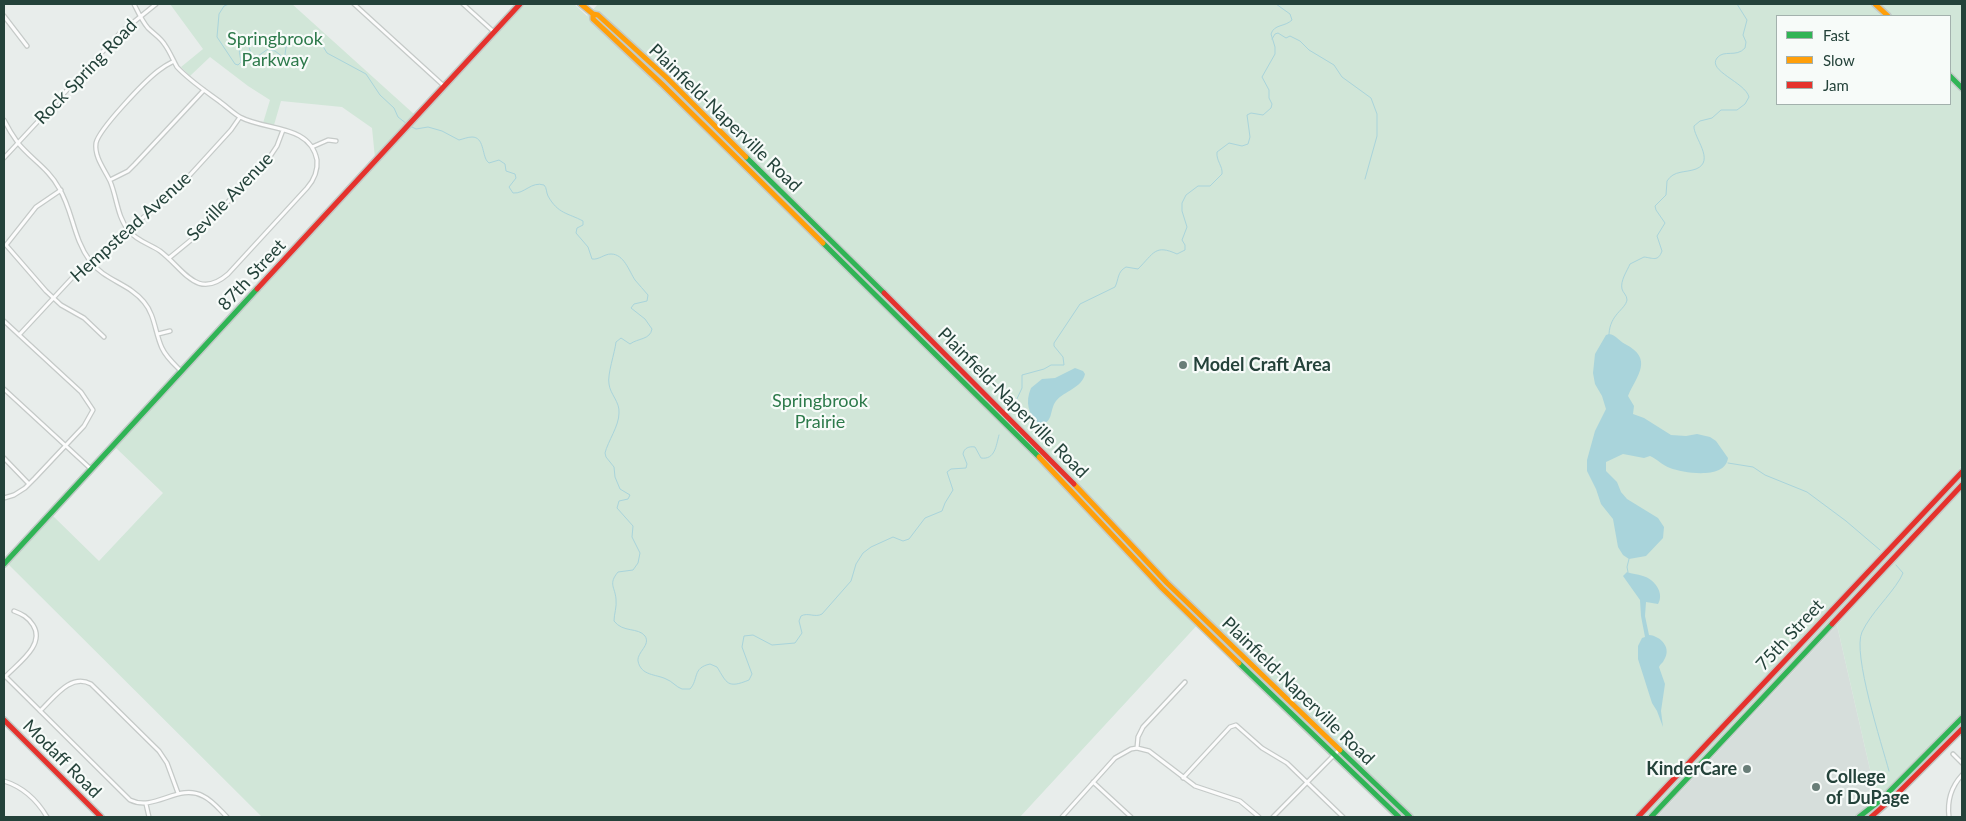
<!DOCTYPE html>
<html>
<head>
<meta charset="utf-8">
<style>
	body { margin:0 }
	#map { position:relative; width:1966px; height:821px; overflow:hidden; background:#e8edeb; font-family:Lato,sans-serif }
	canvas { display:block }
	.frame { position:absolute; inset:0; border:5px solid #24423a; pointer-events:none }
	.legend { position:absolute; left:1776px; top:15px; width:175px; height:90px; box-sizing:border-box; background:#f7fbf9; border:1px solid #a3b1ad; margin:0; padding:6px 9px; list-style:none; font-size:15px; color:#24423a }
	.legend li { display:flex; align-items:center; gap:10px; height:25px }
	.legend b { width:25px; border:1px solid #a3b1ad }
</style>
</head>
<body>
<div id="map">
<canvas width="1966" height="821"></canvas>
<div class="frame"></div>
<ul class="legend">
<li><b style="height:6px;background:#30b455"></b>Fast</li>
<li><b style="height:6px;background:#ff9f0a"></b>Slow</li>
<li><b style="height:6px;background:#e5322d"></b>Jam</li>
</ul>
</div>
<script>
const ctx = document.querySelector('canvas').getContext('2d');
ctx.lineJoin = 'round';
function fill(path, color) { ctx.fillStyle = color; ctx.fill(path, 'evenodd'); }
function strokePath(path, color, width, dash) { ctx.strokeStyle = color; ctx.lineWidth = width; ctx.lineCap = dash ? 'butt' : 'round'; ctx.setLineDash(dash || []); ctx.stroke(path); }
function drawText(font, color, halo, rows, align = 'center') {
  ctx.font = font + ' Lato,sans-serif'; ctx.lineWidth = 4.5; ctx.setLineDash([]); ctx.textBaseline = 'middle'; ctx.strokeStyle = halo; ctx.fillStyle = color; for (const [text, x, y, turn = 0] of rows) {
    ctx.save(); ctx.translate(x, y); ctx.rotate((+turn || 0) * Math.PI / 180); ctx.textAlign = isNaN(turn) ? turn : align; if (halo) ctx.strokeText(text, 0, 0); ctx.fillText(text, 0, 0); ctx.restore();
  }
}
const built = new Path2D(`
	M1837 625 1877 800 1855 817H1657Z`);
const green = new Path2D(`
	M170 4H292L415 115 375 158 372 128 342 107 281 101 274 125 263 123 270 100 248 86 210 57 190 76 181 67 203 49Z
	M525 4H574L587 16 598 4H1962V466L1633 817H1413L1205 617 1202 620 1331 745 1329 747 1200 622 1020 817H262L8 564 52 515 99 561 163 493 115 447ZM1777 16H1950V104H1777Z
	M1962 475V482L1669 796 1648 817H1642Z
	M1962 490V714L1877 800 1837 625Z
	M1962 722V726L1906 783 1882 803Z`);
const water = new Path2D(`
	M1609 334C1616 335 1619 341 1625 344 1654 359 1637 375 1628 396L1634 406 1633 414 1644 418 1671 435 1686 436 1697 434 1710 437 1716 441 1728 458C1725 480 1684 473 1670 468 1662 465 1657 459 1650 456L1644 458 1623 454 1606 462V471L1617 482 1621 492 1627 499 1658 518 1664 527 1663 538 1646 556 1629 559 1623 555 1618 547 1613 519 1601 504 1596 489 1587 471V460L1595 431 1606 409 1602 396 1595 384 1593 373 1595 354 1606 335Z
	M1075 368 1083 371 1085 374C1082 388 1064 391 1056 401 1049 410 1054 424 1039 424 1028 414 1025 402 1031 388L1042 379 1055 378Z
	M1627 572C1632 574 1637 574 1643 576 1654 579 1665 593 1658 604L1646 602 1645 616 1649 635C1661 636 1672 648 1664 660 1663 663 1660 664 1659 667L1665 684 1661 711 1663 727 1657 711 1652 703 1638 659V646L1642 638 1645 637 1641 616 1640 600 1623 576Z`);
const stream = new Path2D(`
	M229 4 224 6 219 14 217 37 235 64 238 65 241 62C240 53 236 45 245 39 250 42 248 51 253 55L258 56 268 49 275 51 283 57 285 55 286 47C303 33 303 43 318 38L327 53 366 74 380 95 394 108 398 117 407 124
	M1272 39 1275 34 1278 33 1286 38 1290 36 1300 41 1309 50 1334 65 1342 77 1371 98 1377 114V136L1365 179
	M410 126 416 129 428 127 442 131 459 140C463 139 468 137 472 137 484 137 482 154 487 161L489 163 499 160 505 164 506 171 515 174 516 178 509 187 513 193C525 194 531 181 544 185 547 188 546 192 548 196 558 214 568 213 583 221V225L577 228 576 233 588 247 592 259C599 260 604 254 611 254 624 254 629 271 635 280 639 285 644 290 648 295L647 301 634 304 631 308 645 319 652 329C650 340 638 338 630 344L621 338 616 342C615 352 607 375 609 384 610 394 620 402 619 413 619 426 608 441 605 453L606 457 614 467 615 477 620 489 630 495 628 499 619 501 617 508 633 526 632 537 640 553 638 563 633 570 618 572C608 584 615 587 616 599 617 607 614 614 614 621 623 633 638 627 645 636 651 645 637 652 638 661 641 676 656 674 666 679 672 681 676 687 682 689H690C699 679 692 668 710 664L717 667C727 683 727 689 749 680L752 674 742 647 744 636 753 635 772 645 795 643 802 633 799 621 801 616C808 612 815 618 822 614L851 581 856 564 863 553 871 547 893 537 903 541 909 539 925 518 942 511 945 503 953 490 947 472 951 469 966 468 967 464 963 454C964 448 969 446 975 447L981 458C995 460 996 446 999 435
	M1609 334C1610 314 1625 310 1627 300 1627 295 1623 293 1622 289 1620 281 1627 271 1630 264L1644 257C1653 258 1658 262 1662 251L1657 236 1665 223 1656 210 1655 206 1666 195 1667 181C1674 170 1685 173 1696 169 1716 161 1693 137 1694 126L1700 121 1712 118 1721 110H1737L1745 104 1749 97C1745 82 1707 71 1717 58 1724 49 1736 58 1745 48L1746 42 1743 35 1747 20 1737 4
	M1016 408 1015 403 1022 388V375L1044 369 1051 365H1064L1063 357 1054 346V343L1080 304 1115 287C1119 279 1117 272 1126 267L1138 269C1154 253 1155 244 1177 254L1185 250V245L1182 240 1187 227 1182 211V203L1186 195 1198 186H1210L1222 174C1223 166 1216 161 1217 152L1229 143 1242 146 1248 144 1250 137 1247 115 1251 113 1263 115 1271 108 1272 104 1269 98V90L1262 77 1275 54V47L1271 34C1274 24 1285 27 1292 20L1290 14 1276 4
	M1728 463 1753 467 1765 475 1807 492 1846 521 1880 550
	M1628 572 1627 567 1629 559
	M1889 771C1882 745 1852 653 1862 632 1871 613 1889 597 1900 579L1903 573 1896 565`);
const street = new Path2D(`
	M134 4C138 12 142 21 148 28 154 34 161 38 165 45 170 52 173 60 177 67 189 80 204 90 219 101 226 106 233 113 240 117 266 131 310 124 317 160 318 171 314 180 307 188L228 274C197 301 184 269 160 251 150 244 137 241 129 231 117 217 117 197 110 181 105 170 94 157 96 143 99 129 145 81 158 71 163 67 168 64 174 61
	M354 4 444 86
	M463 4 494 32
	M4 16 27 46
	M4 120C8 128 13 136 18 143 31 159 49 169 59 188 73 211 73 238 90 261 104 280 130 284 144 302 155 315 155 333 162 348 166 357 174 364 181 371
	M312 147 328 140 336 141
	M4 158 119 34 156 4
	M110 180 128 171 135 164 204 90
	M61 190 36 207 6 245 46 291 61 305 84 318 104 337
	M169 258 197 235 269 158 277 146 283 130
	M4 321 81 392 93 410 84 426 35 478 25 488 14 495 4 498
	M158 334 170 331
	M19 335 72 278 179 187 231 130 240 117
	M4 389 91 469
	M4 458 29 484
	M5 676 130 800C155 812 178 783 203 796 212 800 220 810 227 817
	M5 677C17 664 46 645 33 625 28 617 22 614 14 611
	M40 711C54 698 70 673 91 684L159 751 167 763 178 793
	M1137 748 1138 737 1143 727 1185 682
	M1953 754 1962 763
	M1183 778 1230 727 1236 725 1262 748 1287 763 1343 817
	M4 781C23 787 37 800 47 817
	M1093 782 1131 817
	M146 804 149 817
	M1062 817 1115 758 1131 749 1137 748 1149 751 1195 786 1240 801 1259 817
	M1273 817 1339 750
	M1949 817C1947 801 1951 787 1962 775`);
const fast = new Path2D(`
	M1950 76 1962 88
	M746 157 884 293
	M823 243 1039 457
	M4 564 257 289
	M1239 663 1399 817
	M1340 750 1410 817
	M1651 817 1832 624
	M1859 817 1882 799 1962 718`);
const slow = new Path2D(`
	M581 4 593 14V19L662 84 823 243
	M1875 4 1888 16
	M593 14 598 15 667 78 746 157
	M1039 457 1162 588 1239 663
	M1074 484 1167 583 1340 750`);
const jam = new Path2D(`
	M257 289 520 4
	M884 293 1074 484
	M1832 624 1962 485
	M4 720 101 817
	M1638 817 1962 472
	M1871 817 1897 794 1962 729`);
const markers = [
	[1183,365,5,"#697e78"],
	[1747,769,5,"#697e78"],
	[1816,787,5,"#697e78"]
];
const parkNames = [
	["Springbrook",275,39],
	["Parkway",275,60],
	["Springbrook",820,401],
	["Prairie",820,422]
];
const streetNames = [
	["Rock Spring Road",86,72,-46],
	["Plainfield-Naperville Road",725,118,44],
	["Seville Avenue",230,197,-46],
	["Hempstead Avenue",131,227,-42],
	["87th Street",252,275,-47],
	["Plainfield-Naperville Road",1013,403,45],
	["75th Street",1790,635,-47],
	["Plainfield-Naperville Road",1298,691,44],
	["Modaff Road",62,759,45]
];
const poiNames = [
	["Model Craft Area",1193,365],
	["KinderCare",1737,769,"right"],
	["College",1826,777],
	["of DuPage",1826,798]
];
fill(built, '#d6dedb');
fill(green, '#d1e6d8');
fill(water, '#a9d4db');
strokePath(stream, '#a9d4db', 1);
strokePath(street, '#c5cac8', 5.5);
strokePath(fast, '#c3cbc8', 8);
strokePath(slow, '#c3cbc8', 8);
strokePath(jam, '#c3cbc8', 8);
strokePath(street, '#fcfcfc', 3);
strokePath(fast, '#30b455', 5);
strokePath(slow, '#ff9f0a', 5);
strokePath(jam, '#e5322d', 5);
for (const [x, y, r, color] of markers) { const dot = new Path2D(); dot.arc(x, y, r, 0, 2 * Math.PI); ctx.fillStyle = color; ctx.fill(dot); strokePath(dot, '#f7fbf9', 2); }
drawText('18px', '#2d7a4b', '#f7fbf9', parkNames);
drawText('18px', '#24423a', '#f7fbf9', streetNames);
drawText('bold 18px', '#24423a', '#f7fbf9', poiNames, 'left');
</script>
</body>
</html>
